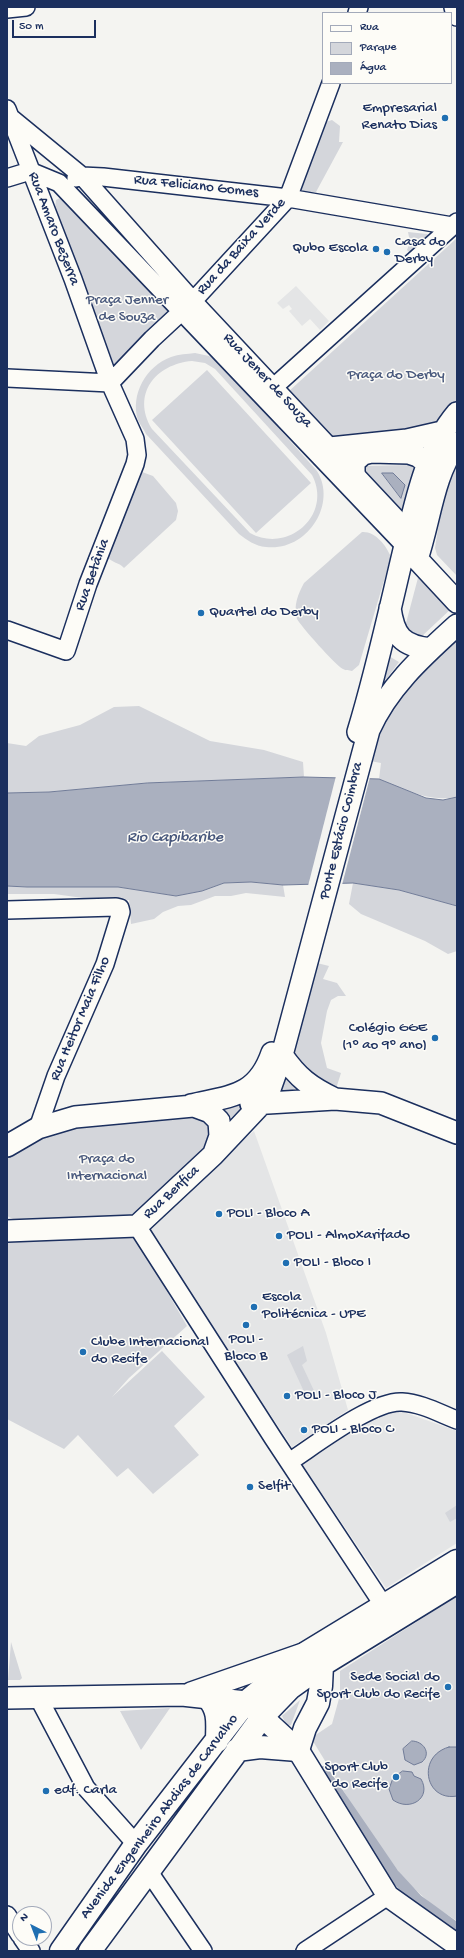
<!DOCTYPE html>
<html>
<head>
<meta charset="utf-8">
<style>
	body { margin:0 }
	#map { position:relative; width:464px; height:1958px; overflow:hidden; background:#f4f4f1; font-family:"Gochi Hand",sans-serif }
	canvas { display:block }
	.frame { position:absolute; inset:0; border:8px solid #1b2f5e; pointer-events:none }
	.legend { position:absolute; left:322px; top:12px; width:130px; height:72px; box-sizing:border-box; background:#fdfcf7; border:1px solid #a3aaba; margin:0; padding:5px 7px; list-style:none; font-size:12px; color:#1b2f5e }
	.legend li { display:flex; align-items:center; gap:8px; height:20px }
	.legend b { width:20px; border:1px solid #a3aaba }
	.north { position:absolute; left:12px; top:1906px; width:40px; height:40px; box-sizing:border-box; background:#fdfcf7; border:1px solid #a3aaba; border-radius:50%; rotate:318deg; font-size:11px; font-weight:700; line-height:16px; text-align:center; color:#1b2f5e }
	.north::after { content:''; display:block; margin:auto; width:14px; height:18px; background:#1f6fb2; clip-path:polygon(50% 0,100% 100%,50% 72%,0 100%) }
	.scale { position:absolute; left:12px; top:20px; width:84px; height:18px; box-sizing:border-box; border:2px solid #1b2f5e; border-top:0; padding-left:5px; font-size:12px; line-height:14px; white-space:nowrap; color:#1b2f5e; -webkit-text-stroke:3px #fdfcf7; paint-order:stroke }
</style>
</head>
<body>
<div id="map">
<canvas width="464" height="1958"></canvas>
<div class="frame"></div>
<ul class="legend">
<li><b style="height:5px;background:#fdfcf7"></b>Rua</li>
<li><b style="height:11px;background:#d4d6db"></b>Parque</li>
<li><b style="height:11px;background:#aab0bf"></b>Água</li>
</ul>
<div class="north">N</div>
<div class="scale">50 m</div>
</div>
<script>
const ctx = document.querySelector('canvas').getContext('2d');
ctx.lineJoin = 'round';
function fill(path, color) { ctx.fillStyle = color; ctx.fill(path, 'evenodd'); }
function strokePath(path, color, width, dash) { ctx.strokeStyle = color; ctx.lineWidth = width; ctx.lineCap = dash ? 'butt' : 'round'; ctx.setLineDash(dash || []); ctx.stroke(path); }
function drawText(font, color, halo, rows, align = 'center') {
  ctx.font = font + ' "Gochi Hand",sans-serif'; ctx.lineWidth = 3; ctx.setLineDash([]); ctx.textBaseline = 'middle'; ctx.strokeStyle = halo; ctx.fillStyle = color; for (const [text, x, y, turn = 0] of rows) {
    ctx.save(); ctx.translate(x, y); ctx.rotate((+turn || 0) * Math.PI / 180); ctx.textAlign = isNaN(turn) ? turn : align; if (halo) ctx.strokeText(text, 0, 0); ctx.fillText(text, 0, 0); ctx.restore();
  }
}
const built = new Path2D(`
	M296 286 329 321 320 330 310 319 302 326 289 311 292 309 289 305 283 309 277 303Z
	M254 1131 326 1333 348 1410 292 1447 146 1229 224 1155Z
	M395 1409 457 1431V1543L386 1588 302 1464 365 1421Z`);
const green = new Path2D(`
	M321 118 326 122 332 120 340 126 339 142H343L316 192H292Z
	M62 197 171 310 115 367 55 209 56 200Z
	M408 232 427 234 429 236 411 254 407 250 410 242Z
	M457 238V406L432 432 333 439 288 392Z
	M195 353 209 356 222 365 317 471C338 505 306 552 266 547 255 546 247 540 239 534L146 434C144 429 140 425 138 420 130 395 146 366 171 357 179 354 187 354 195 353ZM192 361 205 363 215 369 312 475C333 515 288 554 250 533L152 429C131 394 156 364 192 361Z
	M207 370 311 483 256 533 152 420Z
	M457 455V576L437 555 435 548 443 496Z
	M410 465 414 468 415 472 405 516 362 469 366 466Z
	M142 472 153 476 176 503 178 511 176 520 124 568C119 562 111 563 107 556L138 473Z
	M362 532C375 531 386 545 391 557L359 665 352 671C349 670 346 671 343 669 336 666 300 625 297 619 293 606 298 594 304 583Z
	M419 574 453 607 421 637 411 638 405 627Z
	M457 637V797C427 802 406 790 379 779L381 763 370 761C383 709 420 674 457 637Z
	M387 655 399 662 382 685Z
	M139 706 210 741 264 750 303 762 304 777 147 783 49 792 7 793V743L26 746 39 736 80 725 114 707Z
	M251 882 283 885 285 897 246 893 231 896H215L191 905 178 906 163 912 154 919 131 924 129 900 112 902 54 894H7V886L27 887H118L176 896 202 891 224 883Z
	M353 883 399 890 457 906V951L448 954 425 941 361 914 349 904Z
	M313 962 329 966 323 979 337 983 346 996H338L331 1000 327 1011 321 1043 327 1068 341 1073 334 1095 289 1061Z
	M286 1071 312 1092 269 1099Z
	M248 1102 223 1125 219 1110 235 1103Z
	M203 1115 217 1138 139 1211 130 1215 122 1218 15 1220 7 1216V1154L53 1128Z
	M131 1236 143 1250 187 1326 129 1378 112 1397 162 1351 205 1397 174 1426 199 1455 153 1494 128 1468 117 1477 78 1435 64 1449 7 1419V1241Z
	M303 1346 307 1361 302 1365 316 1395 307 1398 287 1355Z
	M457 1505V1518L450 1522 445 1513Z
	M457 1596V1921L431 1904 404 1879 359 1816 311 1738 332 1724 340 1695V1671Z
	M11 1642 22 1678 20 1680H8Z
	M300 1700 291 1725 287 1726 282 1716Z
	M170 1708 141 1750 120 1711Z`);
const water = new Path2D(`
	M382 473H393L405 485 401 498Z
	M304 777 379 779 426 798 443 800 457 797V906L399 890 353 883 283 885 251 882 224 883 202 891 176 896 118 887H27L7 886V793L49 792 147 783Z
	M412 1741C423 1741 432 1753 422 1762L414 1765 405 1760 403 1749Z
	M449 1747H457V1796C425 1802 416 1756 449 1747Z
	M403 1771 412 1772 414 1776 421 1779C432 1798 410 1812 393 1800L389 1789 393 1778Z`);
const pier = new Path2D(`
	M336 776 370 777 342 885 308 886Z`);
const canal = new Path2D(`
	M323 1772 393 1874 417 1900 457 1929`);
const minor = new Path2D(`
	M7 9 26 7
	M357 13 359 7
	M7 109 73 279 110 383 135 439 137 455 135 464 88 584 66 651 7 630
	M10 117 82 176 193 301 416 539
	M30 171 59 183 405 546
	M7 178 30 171
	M76 178 82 176 103 177 288 198 452 226
	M7 378 110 383
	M110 383 152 339 193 301 288 198 331 83
	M265 395 457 222
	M7 910 116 907 120 908 121 912 105 964 56 1076 38 1128
	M137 1226 273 1438 384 1606
	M289 1462C314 1446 373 1400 402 1402 421 1403 439 1413 457 1420
	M38 1697 86 1788 136 1844
	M149 1872 203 1951
	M7 1915 20 1935
	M22 1938 31 1951
	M305 1951 388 1896`);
const major = new Path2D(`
	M455 7 457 15
	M457 443C433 475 430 521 417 559L457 602
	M330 448 407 440 442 432
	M354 474V462L363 454 371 452 409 453 418 456 428 464
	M390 608C394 636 402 646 431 649
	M358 732C376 673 389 613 403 554 415 506 424 452 457 413
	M282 1055C298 1078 310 1087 335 1099
	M251 1104 335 1099 381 1103 457 1133
	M191 1105C230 1096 257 1097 272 1053
	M191 1105 210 1112 219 1121 220 1136 214 1153
	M7 1146 38 1128 75 1117 204 1105
	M7 1231 137 1226 213 1155 262 1103 270 1089 282 1055 369 730C388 687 423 656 457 625
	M191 1693 303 1654
	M7 1698 182 1695 246 1702 298 1750 388 1896 457 1945`);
const highway = new Path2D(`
	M208 1698C220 1711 217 1725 217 1741
	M237 1750 260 1747 298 1750 305 1728 318 1703 321 1686 322 1665
	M61 1951 136 1844 246 1702 306 1653 457 1561
	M90 1951 263 1716 290 1688 322 1665 457 1582`);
const markers = [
	[445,118,4,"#1f6fb2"],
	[376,249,4,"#1f6fb2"],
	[387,252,4,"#1f6fb2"],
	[201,613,4,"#1f6fb2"],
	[435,1038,4,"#1f6fb2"],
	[219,1214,4,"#1f6fb2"],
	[279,1236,4,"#1f6fb2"],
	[286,1263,4,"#1f6fb2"],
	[254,1307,4,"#1f6fb2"],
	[246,1325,4,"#1f6fb2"],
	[83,1352,4,"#1f6fb2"],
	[287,1396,4,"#1f6fb2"],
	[304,1430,4,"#1f6fb2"],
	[250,1487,4,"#1f6fb2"],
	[448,1687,4,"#1f6fb2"],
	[396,1777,4,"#1f6fb2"],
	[46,1791,4,"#1f6fb2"]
];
const poiNames = [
	["Empresarial",437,109,"right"],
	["Renato Dias",437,126,"right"],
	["Casa do",395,243],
	["Derby",395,260],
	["Qubo Escola",368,249,"right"],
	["Quartel do Derby",209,613],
	["Colégio GGE",427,1029,"right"],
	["(1º ao 9º ano)",427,1046,"right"],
	["POLI - Bloco A",227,1214],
	["POLI - Almoxarifado",287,1236],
	["POLI - Bloco I",294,1263],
	["Escola",262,1298],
	["Politécnica - UPE",262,1315],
	["POLI -",246,1340,"center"],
	["Bloco B",246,1357,"center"],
	["Clube Internacional",91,1343],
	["do Recife",91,1360],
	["POLI - Bloco J",295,1396],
	["POLI - Bloco C",312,1430],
	["Selfit",258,1487],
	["Sede Social do",440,1678,"right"],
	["Sport Club do Recife",440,1695,"right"],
	["Sport Club",388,1768,"right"],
	["do Recife",388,1785,"right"],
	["edf. Carla",54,1791]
];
const streetNames = [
	["Rua Feliciano Gomes",196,187,6],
	["Rua Amaro Bezerra",53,229,69],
	["Rua da Baixa Verde",242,247,-48],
	["Rua Jener de Souza",267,381,47],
	["Rua Betânia",93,575,-70],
	["Ponte Estácio Coimbra",342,831,-76],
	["Rua Heitor Maia Filho",81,1019,-67],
	["Rua Benfica",172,1193,-43],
	["Avenida Engenheiro Abdias de Carvalho",160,1817,-53]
];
const parkNames = [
	["Praça Jenner",127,301],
	["de Souza",127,318],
	["Praça do Derby",396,376],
	["Praça do",107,1160],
	["Internacional",107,1177]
];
const waterNames = [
	["Rio Capibaribe",175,839]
];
fill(built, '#e4e5e6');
fill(green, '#d4d6db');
fill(water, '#aab0bf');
strokePath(water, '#717c98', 1);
fill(pier, '#f4f4f1');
strokePath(canal, '#aab0bf', 12);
strokePath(minor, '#1b2f5e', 20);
strokePath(major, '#1b2f5e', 24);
strokePath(highway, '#1b2f5e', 25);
strokePath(minor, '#fdfcf7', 17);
strokePath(major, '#fdfcf7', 21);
strokePath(highway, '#fdfcf7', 22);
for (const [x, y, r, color] of markers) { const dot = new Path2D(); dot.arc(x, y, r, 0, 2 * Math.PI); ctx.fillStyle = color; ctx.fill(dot); strokePath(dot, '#fdfcf7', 1.5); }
drawText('15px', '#1b2f5e', '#fdfcf7', poiNames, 'left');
drawText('15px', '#1b2f5e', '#fdfcf7', streetNames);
drawText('15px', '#49597d', '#fdfcf7', parkNames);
drawText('italic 16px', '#46567b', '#fdfcf7', waterNames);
</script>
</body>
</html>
